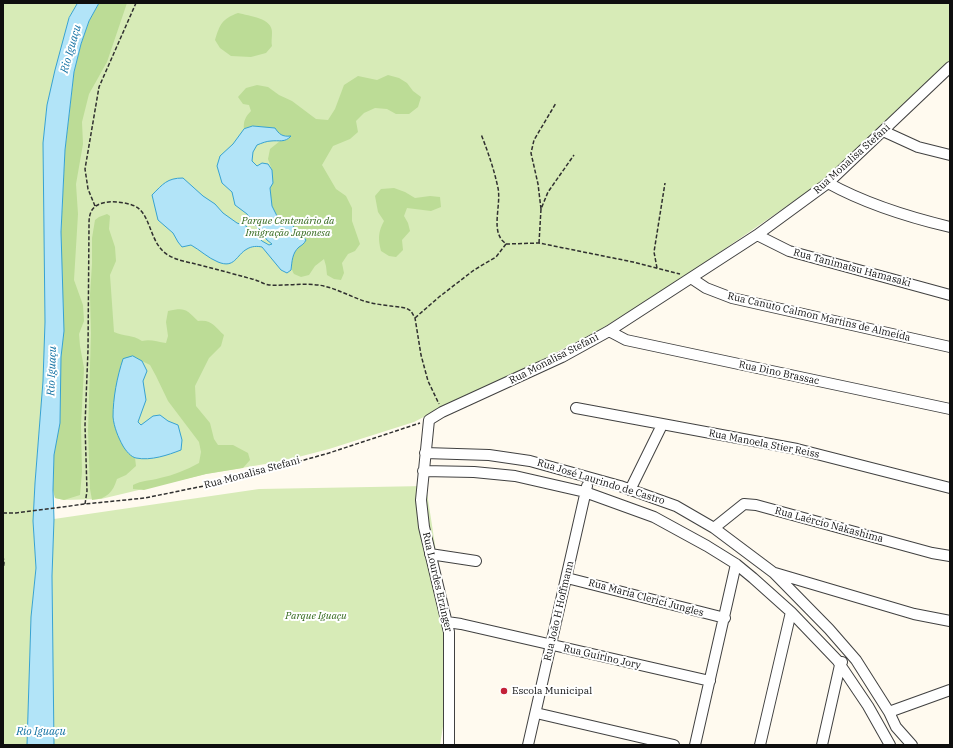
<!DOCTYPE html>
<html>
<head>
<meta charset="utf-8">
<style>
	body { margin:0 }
	#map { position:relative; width:953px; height:748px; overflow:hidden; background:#fffaef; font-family:"IBM Plex Serif",serif }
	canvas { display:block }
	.frame { position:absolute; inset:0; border:4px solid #0e0e0e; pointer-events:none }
</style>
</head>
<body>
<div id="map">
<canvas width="953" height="748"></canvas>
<div class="frame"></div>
</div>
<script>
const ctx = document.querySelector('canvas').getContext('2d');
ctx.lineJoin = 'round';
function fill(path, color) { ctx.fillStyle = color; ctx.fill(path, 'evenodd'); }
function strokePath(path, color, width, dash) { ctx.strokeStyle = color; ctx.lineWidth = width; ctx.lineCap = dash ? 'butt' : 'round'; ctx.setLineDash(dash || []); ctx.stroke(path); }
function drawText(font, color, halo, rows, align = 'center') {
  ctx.font = font + ' "IBM Plex Serif",serif'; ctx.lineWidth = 4; ctx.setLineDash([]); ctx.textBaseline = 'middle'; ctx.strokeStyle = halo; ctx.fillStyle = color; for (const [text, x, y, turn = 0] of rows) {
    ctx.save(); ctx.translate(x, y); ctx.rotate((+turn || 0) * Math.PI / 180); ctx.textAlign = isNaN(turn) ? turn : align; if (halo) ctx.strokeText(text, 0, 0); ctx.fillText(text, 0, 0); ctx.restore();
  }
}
const green = new Path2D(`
	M3 3H78L69 18 47 105 43 143 45 322 43 381 35 483 33 521 36 568 31 617 27 745H3Z
	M99 3H950V61L876 133 816 186 678 281 601 329 530 366 466 395 414 422 329 449 283 461 206 474 101 499 64 500 55 498 53 490 61 232Z
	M426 486 446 617 448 695 440 745H54L52 576 54 519 259 489Z`);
const forest = new Path2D(`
	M99 3H127L107 62 89 94 82 122 83 144 76 184 78 214 74 280 83 305 84 321 79 334 80 346 84 368 81 425 82 472 80 495 64 500 55 498 53 490 54 455 60 423 61 357 64 331 61 232 65 150 74 72 81 44 89 21Z
	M238 13C249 16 273 18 272 33 272 38 271 42 272 46L266 53 251 57 231 56 220 48 215 40C220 24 222 19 238 13Z
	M388 75 399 78 407 83 413 91 421 97 418 107 409 114H396L387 109 375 108 364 113 356 121 358 132 350 139 333 146 322 165 336 189 346 196 352 208V221L360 244 355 251 348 254 342 263 344 273 341 280 334 279 327 275 326 266 324 259 315 266 309 275 301 277 294 274C288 263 293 250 303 244L291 224 277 216 272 206 270 188 272 170 268 159 270 149 280 141 288 139 290 136C277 137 266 124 253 126 250 126 246 128 244 129 243 121 246 116 251 111L249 105 243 104 238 97 246 88 257 85 268 87 279 95 292 101 316 119 328 120 335 109 344 85 358 76 377 80Z
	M394 188 405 192 415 198 430 196 440 197 441 207 431 211 407 208 404 216 408 223 410 231 402 240 403 250 396 257 389 256 381 251C378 239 378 232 384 221L378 212 375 196 381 189Z
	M107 214 110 216 109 229 115 247 116 261 110 275 114 332C125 337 131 334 142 341 151 339 157 342 166 343L168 336 166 322 168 311C185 307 186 309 198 321 212 319 215 327 224 335L221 346 209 358 195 386 196 406 210 423 214 439 218 445H233L248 453 250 460 243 468 206 474 144 490 133 489V485C142 480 150 481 160 478 174 475 186 470 199 463L201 452 199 442 168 401 156 376 150 365 132 356 126 451 135 458 136 466 126 475 117 479C113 492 107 499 92 500L90 489 88 431 91 333 90 295 92 264V238L95 220 99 217Z`);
const water = new Path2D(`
	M78 3H99L89 21 81 44 74 72 65 150 61 232 64 331 61 357 60 423 54 455 53 490 54 519 52 576 54 745H27L31 617 36 568 33 521 35 483 43 381 45 322 43 143 47 105 55 70 69 18Z
	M253 126 275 128C279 134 282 137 291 136 285 143 279 140 271 141 267 141 262 143 257 145L253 152 252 161 257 166 262 163 268 164 272 170 273 183 270 188 272 206 277 216 291 224 301 234 306 240C304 244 302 245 299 247 292 253 292 262 291 270L287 273 281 270 262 247C257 246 252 246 247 249 236 255 235 269 218 262 208 258 200 250 191 245L182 247 178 242 173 233 158 220 152 195C163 184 167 178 183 178L203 196 215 204 223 213 237 223 246 226 262 241 269 245 272 244 267 240 247 214 235 205 232 192 222 183 217 166 220 156 233 144 244 129Z
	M133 356 142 361 147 371 143 381 146 400 138 422 141 425 153 416 160 415 168 421 178 425 182 440 181 450C168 455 151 461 136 458 131 457 126 451 123 446 118 437 114 427 113 417 113 398 117 377 123 359Z`);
const path = new Path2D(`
	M95 206 88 189 85 169 99 87 136 3
	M541 209 538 184 531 153 534 140 556 103
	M539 243 541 209 548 192 574 155
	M506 244 539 243 633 262 680 274
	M657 268 654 252 665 183
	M415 318 439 297 474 270 496 257 506 244C504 242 501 240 500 237 493 225 501 203 498 188 494 169 488 152 481 134
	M85 504 87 491 85 425 88 350 89 225C89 220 89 215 92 210 99 199 121 201 132 205 152 211 148 243 168 255 176 260 187 262 196 264 215 269 234 274 252 279 258 280 263 284 269 285 285 286 302 283 318 285 334 287 349 296 364 301 377 305 392 306 406 308L411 311 415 318 421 355 428 381 439 404
	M3 513H16L85 504 145 498 233 480 329 453 420 423
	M3 556 4 563 3 570`);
const minor = new Path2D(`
	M883 131 918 147 950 155
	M828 183C866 204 908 217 950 227
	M757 235 789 251 950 295
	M691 278 706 288 732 298 950 347
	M609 331 626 340 950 409
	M576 408 797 449 950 488
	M425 453 489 455 530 461 620 486 676 506 714 528 774 573 829 629 856 660 889 712 896 727 912 745
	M423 471 474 472 515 476 585 492 654 517 707 546 736 564 753 578 791 612 837 660 868 706 890 745
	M630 490 662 425
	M714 528 744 504 756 505 932 553 950 556
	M430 554 476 561
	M775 573 914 614 950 621
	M567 578 725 618
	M447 622 461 624 710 681
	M889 712 950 690
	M536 713 674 745
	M449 745V632L424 527 421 500 429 420 442 412 562 357 609 331 757 235 828 183 950 67
	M528 745 587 486
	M695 745 736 564
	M760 745 791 612
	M822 745 840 665 842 662`);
const markers = [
	[504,691,4,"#c32138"]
];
const streetNames = [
	["Rua Monalisa Stefani",852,159,-42],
	["Rua Tanimatsu Hamasaki",852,268,15],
	["Rua Canuto Calmon Martins de Almeida",819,317,13],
	["Rua Monalisa Stefani",554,359,-27],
	["Rua Dino Brassac",779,373,12],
	["Rua Manoela Stier Reiss",764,444,11],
	["Rua Monalisa Stefani",252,473,-15],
	["Rua José Laurindo de Castro",601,482,17],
	["Rua Laércio Nakashima",829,525,15],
	["Rua Lourdes Erzinger",437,582,77],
	["Rua Maria Clerici Jungles",646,598,15],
	["Rua João H Hoffmann",559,611,-77],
	["Rua Guirino Jory",602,657,13]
];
const parkNames = [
	["Parque Centenário da",288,221],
	["Imigração Japonesa",288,233],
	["Parque Iguaçu",316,616]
];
const poiNames = [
	["Escola Municipal",512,691]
];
const waterNames = [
	["Rio Iguaçu",71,49,-74],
	["Rio Iguaçu",52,371,-88],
	["Rio Iguaçu",41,732]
];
fill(green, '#d7ebb7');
fill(forest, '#bcdc96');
fill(water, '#b2e4f8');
strokePath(water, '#37a2d1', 1);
strokePath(minor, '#414141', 12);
strokePath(path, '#303030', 1.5, [4, 2]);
strokePath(minor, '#fff', 10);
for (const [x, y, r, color] of markers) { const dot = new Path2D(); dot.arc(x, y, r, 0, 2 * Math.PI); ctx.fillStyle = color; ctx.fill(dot); strokePath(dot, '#fff', 1.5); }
drawText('10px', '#0e0e0e', '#fff', streetNames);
drawText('italic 10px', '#33681c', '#fff', parkNames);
drawText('10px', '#0e0e0e', '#fff', poiNames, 'left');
drawText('italic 11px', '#1372a4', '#fff', waterNames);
</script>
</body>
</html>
